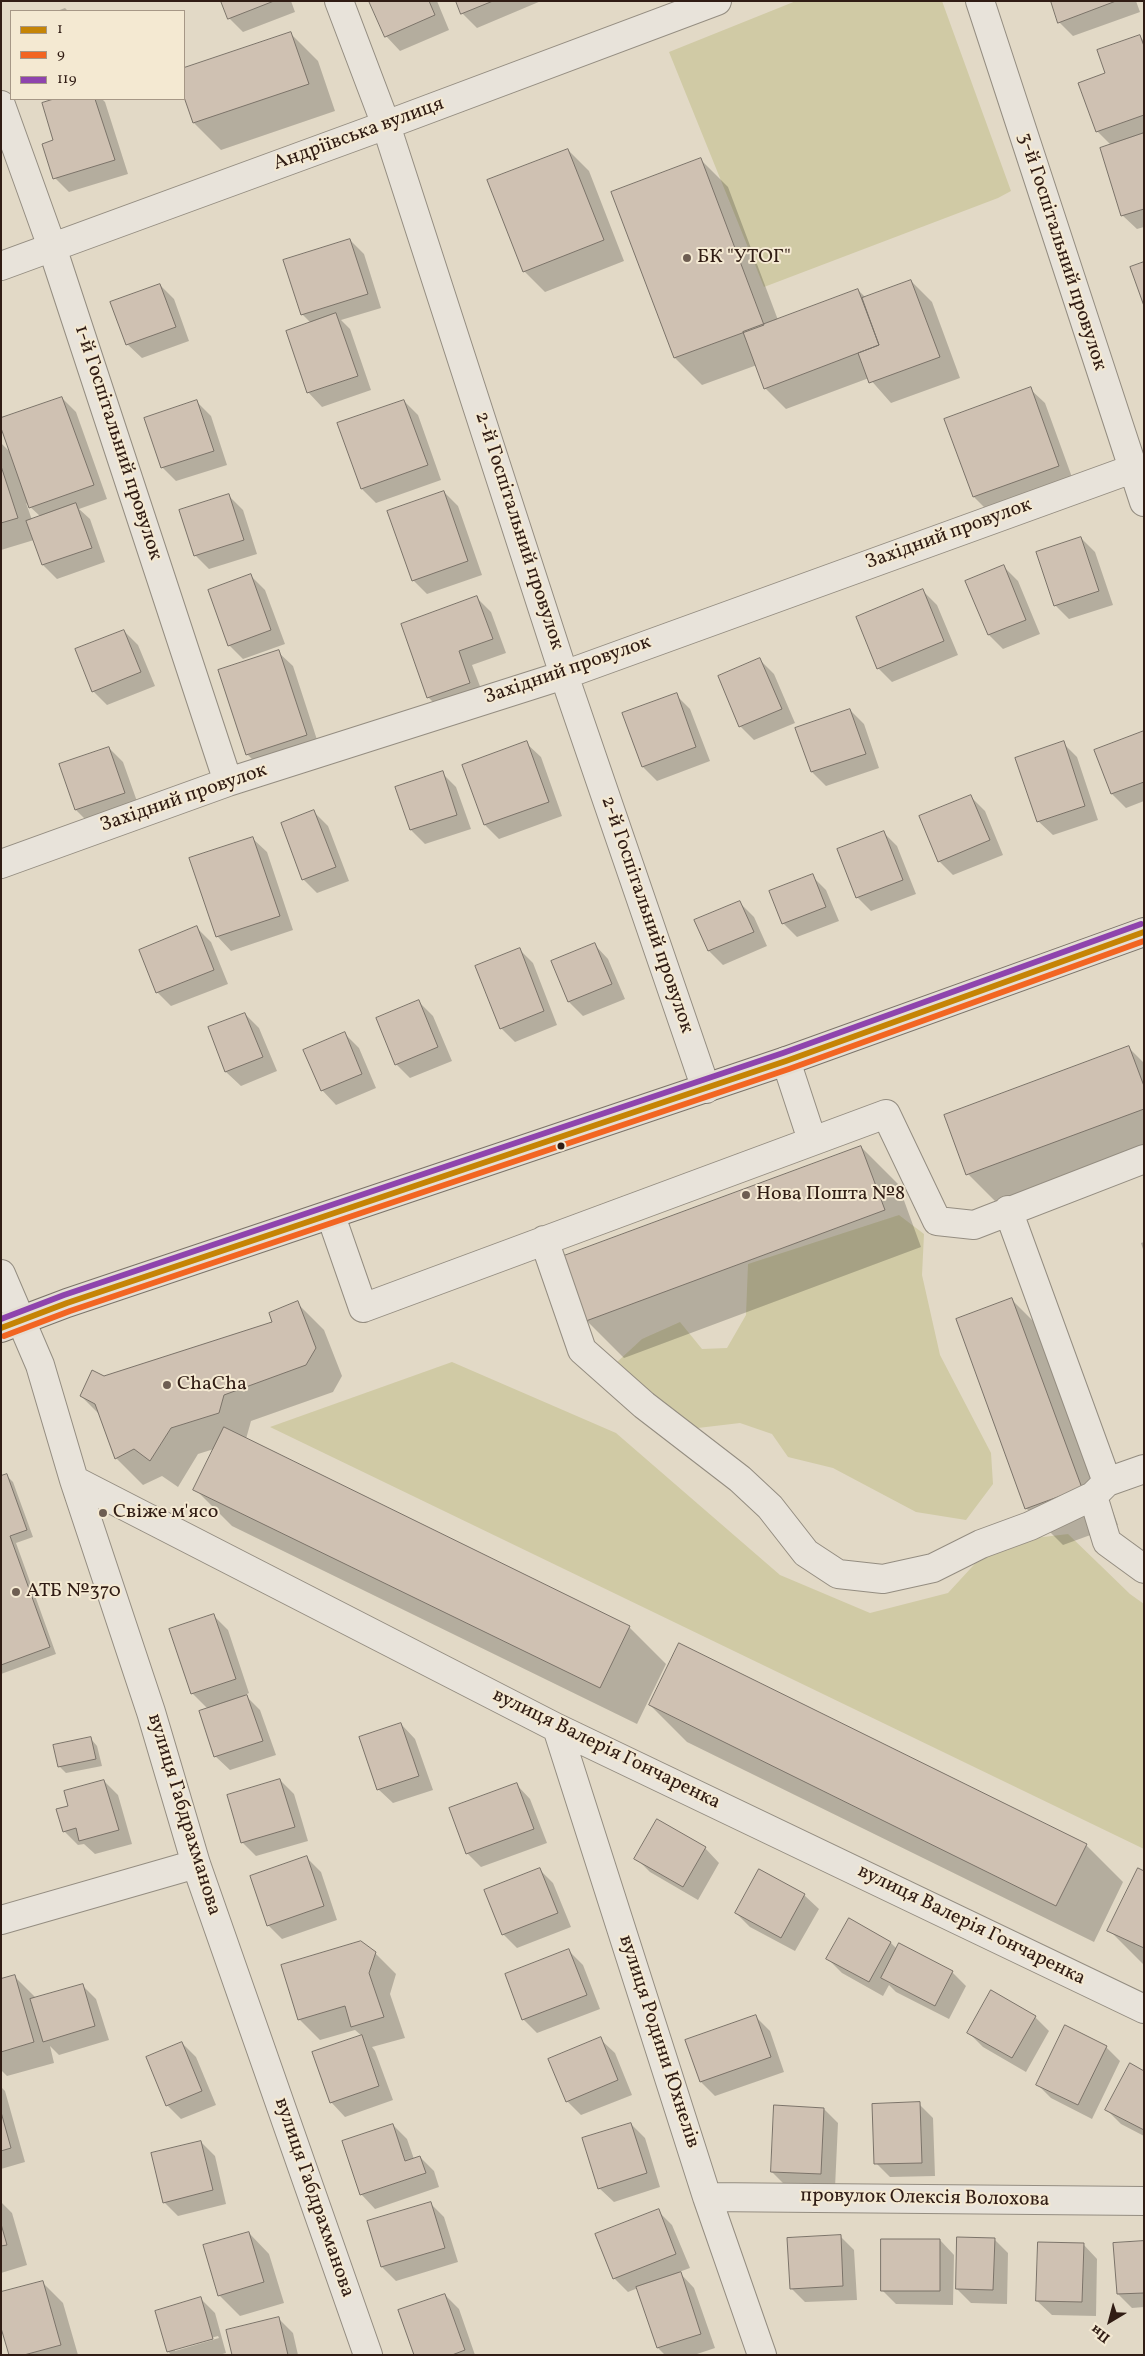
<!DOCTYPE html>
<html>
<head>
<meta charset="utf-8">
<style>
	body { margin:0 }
	#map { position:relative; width:1145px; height:2356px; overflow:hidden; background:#e2d9c6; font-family:Vollkorn,serif }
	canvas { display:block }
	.frame { position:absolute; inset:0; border:2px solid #301c14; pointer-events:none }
	.legend { position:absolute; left:10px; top:10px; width:175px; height:90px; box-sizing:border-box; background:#f4e9d2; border:1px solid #a69786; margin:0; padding:6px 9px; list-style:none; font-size:15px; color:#301c14 }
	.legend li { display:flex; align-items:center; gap:10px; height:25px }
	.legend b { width:25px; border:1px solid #a69786 }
	.north { position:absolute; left:1085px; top:2296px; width:50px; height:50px; -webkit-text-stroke:4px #f4e9d2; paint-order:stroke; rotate:217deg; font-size:14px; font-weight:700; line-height:20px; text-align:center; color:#301c14 }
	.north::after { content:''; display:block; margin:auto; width:18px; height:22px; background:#301c14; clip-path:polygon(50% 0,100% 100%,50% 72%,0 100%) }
</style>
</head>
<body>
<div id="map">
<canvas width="1145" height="2356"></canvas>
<div class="frame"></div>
<ul class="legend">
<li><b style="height:6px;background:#c58405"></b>1</li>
<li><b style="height:6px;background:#f26522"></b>9</li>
<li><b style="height:6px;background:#8e44ad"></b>119</li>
</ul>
<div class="north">Пн</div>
</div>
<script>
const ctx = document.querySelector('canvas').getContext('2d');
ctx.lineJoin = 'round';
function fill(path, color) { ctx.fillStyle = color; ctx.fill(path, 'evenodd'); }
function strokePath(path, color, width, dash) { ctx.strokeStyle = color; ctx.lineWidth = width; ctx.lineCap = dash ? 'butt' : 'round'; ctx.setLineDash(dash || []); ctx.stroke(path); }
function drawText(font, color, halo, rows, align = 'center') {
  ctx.font = font + ' Vollkorn,serif'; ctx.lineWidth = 4; ctx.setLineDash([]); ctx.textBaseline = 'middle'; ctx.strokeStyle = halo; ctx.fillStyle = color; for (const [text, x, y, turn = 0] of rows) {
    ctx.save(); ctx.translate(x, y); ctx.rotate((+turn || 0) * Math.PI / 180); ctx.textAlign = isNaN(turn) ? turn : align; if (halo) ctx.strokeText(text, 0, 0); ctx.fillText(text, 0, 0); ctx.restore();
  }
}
const green = new Path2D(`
	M796 1H942L1011 191 998 198 764 287 669 52Z
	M899 1215 924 1234 922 1275 940 1355 991 1453 993 1484 966 1520 916 1512 833 1468 788 1457 772 1434 740 1423 664 1432 616 1363 642 1339 680 1322 702 1349 727 1348 746 1315 748 1264Z
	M452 1362 616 1433 780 1575 870 1613 948 1593 994 1543 1068 1534 1130 1594 1144 1604V1849L270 1427Z`);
const shadow = new Path2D(`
	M222 1H291L295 12 243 32 229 18Z
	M371 1H437L449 30 400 51 386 36Z
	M458 1H541L477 28 463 14Z
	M1052 1H1136L1140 12 1073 36 1059 22Z
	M65 8 68 11H57Z
	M291 34 318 61 335 111 221 150 194 123 184 94V70Z
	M1139 36 1144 41V227L1137 229 1122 215 1111 145 1097 131 1107 74Z
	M58 99H102L105 102 128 174 69 192 55 178V141L43 103Z
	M568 150 589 171 624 261 545 292 524 271Z
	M701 160 728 187 778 320 858 290 866 298 911 281 932 302 960 378 891 403 869 378 786 409 765 388 757 365 702 385 675 358Z
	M350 240 364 254 381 308 341 320 350 329 371 390 322 407 308 392 311 323 302 314Z
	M160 285 174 299 189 341 142 358 127 344Z
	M1030 389 1045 403 1073 480 988 511 974 497 945 420Z
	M62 398 76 412 107 499 79 509 90 519 105 562 57 579 43 565 34 540 1 550V443L12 454ZM26 503 41 517 32 520Z
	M404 401 418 415 441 480 376 503 362 489 339 424Z
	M197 402 211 416 227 465 176 481 162 467Z
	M444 492 458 506 482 575 427 594 413 580Z
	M229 496 243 510 257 554 209 569 195 555Z
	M1081 538 1095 552 1113 605 1069 619 1055 605Z
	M1004 567 1018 581 1040 634 1003 649 989 635 967 582Z
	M251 576 265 590 285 644 243 659 229 645Z
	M923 591 937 605 958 655 892 682 878 668Z
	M477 598 491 612 506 653 472 665 484 697 443 712 429 698 402 624Z
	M124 631 138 645 155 686 107 705 93 691Z
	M278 652 293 666 320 749 261 768 247 754Z
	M760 660 774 674 795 723 754 740 740 726Z
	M676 695 690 709 710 761 657 781 643 767Z
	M850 710 864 724 879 768 826 786 812 772Z
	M1144 733V801L1126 808 1112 794 1095 751Z
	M526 743 541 757 562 816 499 839 485 825 464 766Z
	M1063 743 1077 757 1098 820 1053 835 1038 821Z
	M109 748 123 762 139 807 90 824 76 810Z
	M442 773 456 787 471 829 425 844 411 830Z
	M971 797 985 811 1003 855 953 875 939 861Z
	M314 812 328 826 349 881 317 893 303 879Z
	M883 832 897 846 916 894 871 911 857 897Z
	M252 838 267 852 293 930 231 951 217 936Z
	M812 876 826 890 839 921 797 937 783 923Z
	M740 903 754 917 767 946 723 965 709 951 696 921Z
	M197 928 211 942 228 984 171 1006 157 992Z
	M594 944 608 959 625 999 583 1016 569 1002 552 962Z
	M519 949 533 963 557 1025 515 1042 501 1028Z
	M419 1002 433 1016 452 1061 410 1078 396 1064Z
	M245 1014 259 1028 277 1071 241 1086 226 1072 209 1028Z
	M345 1034 359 1048 376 1088 336 1105 322 1090Z
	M1129 1048 1144 1063V1159L1005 1211 968 1174Z
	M861 1147 898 1184 921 1247 624 1358 587 1321Z
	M1144 1242V1252L1141 1243Z
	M1012 1300 1049 1337 1118 1525 1063 1545 1026 1508Z
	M297 1303 324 1330 342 1376 333 1392 251 1421 246 1439 629 1627 666 1664 637 1724 232 1526 195 1489 214 1449 198 1454 178 1487 162 1476 143 1485 116 1458 100 1415 81 1396 104 1377 274 1323Z
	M6 1475 13 1482 33 1537 16 1543 56 1654 1 1674V1477Z
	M214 1616 228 1630 249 1693 245 1695 260 1710 276 1755 230 1770 215 1756 208 1709 192 1693Z
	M650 1705 1086 1845 1123 1882 1094 1942 687 1742Z
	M401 1724 415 1739 433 1790 393 1803 378 1789Z
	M91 1739 97 1746 102 1766 66 1773 59 1766Z
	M280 1780 294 1794 308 1841 256 1856 242 1842Z
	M104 1781 118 1795 132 1844 95 1854 84 1844 78 1845 64 1831Z
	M516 1784 530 1799 547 1843 481 1867 467 1853Z
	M657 1821 705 1848 719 1863 698 1900 650 1872 636 1858Z
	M307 1858 321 1872 337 1920 282 1939 268 1925Z
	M539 1869 553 1883 571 1927 517 1948 503 1934Z
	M1144 1873V1965L1109 1930Z
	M804 1895 819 1909 795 1951 750 1927 736 1913Z
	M850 1920 891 1943 897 1949 952 1972 966 1986 949 2019 896 1992 889 1985 883 1996 842 1973 828 1959Z
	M569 1951 583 1965 600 2009 537 2033 523 2019Z
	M375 1953 396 1974 390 1994 405 2038 372 2047 375 2051 393 2100 345 2117 331 2102 362 2036 355 2030 320 2040 299 2019Z
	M15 1977 36 1998 82 1985 96 1999 109 2040 59 2055 50 2046 54 2063 7 2076 1 2070V1981Z
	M756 2017 770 2031 784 2072 715 2096 701 2082Z
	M1035 2017 1049 2031 1026 2072 983 2047 969 2033Z
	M600 2039 615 2053 632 2095 581 2115 567 2101Z
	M182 2043 196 2057 216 2105 181 2119 167 2105Z
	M1106 2047 1120 2061 1092 2119 1051 2098 1037 2084Z
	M1144 2072V2136L1121 2124 1107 2110Z
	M1 2087 5 2091 25 2162 1 2169Z
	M919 2104 933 2118 935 2176 890 2177 876 2163Z
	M824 2109 838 2123 835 2188 786 2186 772 2172Z
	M631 2124 645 2138 660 2187 614 2202 599 2188Z
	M393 2125 407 2139 414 2159 420 2157 434 2171 439 2187 375 2209 361 2194Z
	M201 2142 215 2156 226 2204 178 2216 164 2202Z
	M1 2202 12 2213 27 2265 1 2273Z
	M430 2203 444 2217 458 2262 396 2281 382 2267Z
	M658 2211 672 2225 690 2268 679 2272 694 2288 715 2348 694 2355H665L658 2348 638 2288 628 2292 614 2278Z
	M249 2233 269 2254 284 2303 240 2316 219 2295Z
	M840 2236 854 2250 857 2300 805 2302 791 2288Z
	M994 2239 1008 2253 1007 2304 971 2303 957 2289Z
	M940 2240 954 2255 953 2305 896 2304 882 2290Z
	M1144 2242V2307L1132 2308 1118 2294Z
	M1083 2244 1097 2259 1096 2316 1052 2315 1037 2301Z
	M42 2282 63 2303 78 2355H10Z
	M445 2295 459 2309 475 2355H415Z
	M201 2299 215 2313 226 2353 219 2355H171L168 2351ZM218 2336 219 2338 175 2351V2348Z
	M279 2319 293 2333 298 2355H233Z`);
const building = new Path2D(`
	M221 1H274L228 19Z
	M369 1H429L435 15 385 37Z
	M456 1H493L461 14Z
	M1051 1H1116L1058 23Z
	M291 32 309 84 193 123 184 97V68Z
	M1140 35 1144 46V115L1096 132 1078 83 1105 73 1097 50Z
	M54 99H95L115 160 53 179 42 144 53 140 42 103Z
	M1144 133V209L1121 216 1100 148Z
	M568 149 604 240 523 272 487 180Z
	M701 158 764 325 674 358 611 192Z
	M350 239 368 294 301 315 283 260Z
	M1144 262V306L1130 267Z
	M911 280 940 357 869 383 858 353 879 345 862 298Z
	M160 284 176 327 126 345 110 302Z
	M858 289 879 345 764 389 743 332Z
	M336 313 358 376 307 393 286 331Z
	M1031 387 1059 466 973 497 944 419Z
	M62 397 94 485 29 508 1 428V418Z
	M197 400 214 451 161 468 144 418Z
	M404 400 428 465 361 489 337 423Z
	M1 466 18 518 1 523Z
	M444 491 468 561 412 581 387 511Z
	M229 494 244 540 194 556 179 510Z
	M76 503 92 548 42 565 26 521Z
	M1081 537 1099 591 1054 606 1036 552Z
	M1004 565 1026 620 988 635 965 581Z
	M251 574 271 630 228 646 208 590Z
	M923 589 944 641 877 669 856 617Z
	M477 596 493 639 459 651 470 683 427 698 401 624Z
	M124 630 141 672 92 692 75 649Z
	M279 650 307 735 246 755 218 670Z
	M760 658 782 709 739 727 718 676Z
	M677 693 696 747 642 767 622 713Z
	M850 709 866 754 811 772 795 728Z
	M1144 731V782L1111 794 1094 750Z
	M527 741 549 802 484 825 462 765Z
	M1064 741 1085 806 1037 822 1015 758Z
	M109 747 125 793 75 810 59 764Z
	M443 771 457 815 410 830 395 787Z
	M971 795 990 840 938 862 919 816Z
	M314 810 336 867 302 880 281 823Z
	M884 831 903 880 856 898 837 849Z
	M253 837 280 916 216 937 189 858Z
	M813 874 826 907 782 924 769 891Z
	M740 901 754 932 708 951 694 920Z
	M197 926 214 970 156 993 139 950Z
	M595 943 612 984 568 1002 551 961Z
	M520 948 544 1011 500 1029 475 966Z
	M419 1000 438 1047 395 1065 376 1018Z
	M245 1013 263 1057 225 1072 208 1027Z
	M345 1032 362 1074 321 1091 303 1050Z
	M1129 1046 1144 1086V1109L966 1175 944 1115Z
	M861 1146 885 1210 586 1321 561 1257Z
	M1012 1298 1082 1488 1025 1509 956 1319Z
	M298 1301 316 1348 306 1365 224 1395 219 1413 171 1428 150 1461 134 1449 115 1459 95 1404 80 1396 92 1370 104 1376 272 1322 269 1313Z
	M224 1427 630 1626 600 1688 193 1490Z
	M7 1474 27 1530 10 1536 50 1647 1 1665V1476Z
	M214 1614 236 1679 191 1694 169 1629Z
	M679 1643 1087 1844 1056 1906 649 1705Z
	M247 1695 263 1741 214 1757 199 1711Z
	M401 1723 419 1776 377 1790 359 1737Z
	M91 1737 96 1759 58 1767 53 1745Z
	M280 1779 295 1827 241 1843 227 1795Z
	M104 1780 119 1830 79 1841 76 1828 63 1832 56 1809 68 1806 64 1791Z
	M517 1783 534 1829 466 1854 449 1808Z
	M657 1819 706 1847 683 1887 634 1859Z
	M307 1856 324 1906 267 1926 250 1876Z
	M540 1868 558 1913 502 1935 484 1890Z
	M1138 1868 1144 1871V1948L1107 1931Z
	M759 1869 805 1894 781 1938 735 1913Z
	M849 1918 891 1942 869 1982 826 1959Z
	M361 1941 376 1952 369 1973 384 2017 351 2027 345 2006 298 2020 281 1965Z
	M899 1943 953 1971 935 2006 881 1978Z
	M569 1949 587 1995 522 2020 505 1974Z
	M15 1975 34 2042 1 2052V1979Z
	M83 1984 95 2026 43 2042 30 1999Z
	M991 1990 1036 2016 1012 2058 967 2033Z
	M756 2015 771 2057 700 2082 685 2040Z
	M1065 2025 1107 2046 1078 2105 1036 2085Z
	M362 2035 379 2086 330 2103 312 2052Z
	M601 2037 618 2080 566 2102 548 2059Z
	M182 2042 202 2091 166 2106 146 2057Z
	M1130 2063 1144 2071V2130L1105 2110Z
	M920 2102 922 2163 874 2164 872 2104Z
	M774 2105 824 2108 821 2174 771 2172Z
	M1 2112 11 2148 1 2151Z
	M631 2123 647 2173 598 2189 582 2138Z
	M393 2124 405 2161 420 2156 426 2173 360 2195 342 2141Z
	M201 2141 213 2190 163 2203 151 2153Z
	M431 2202 445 2248 381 2267 367 2221Z
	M659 2209 676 2254 613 2279 595 2234Z
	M1 2224 7 2245 1 2246Z
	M249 2232 264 2282 218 2296 203 2245Z
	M841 2235 843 2286 790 2289 787 2238Z
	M957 2237 995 2238 993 2290 956 2289Z
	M881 2239H940V2291H881Z
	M1144 2241V2293L1117 2294 1113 2243Z
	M1038 2242 1084 2243 1082 2302 1036 2301Z
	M681 2272 701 2334 657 2348 636 2287Z
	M43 2281 61 2345 24 2355H9L1 2328V2292Z
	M445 2294 465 2350 452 2355H414L398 2310Z
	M201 2297 213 2339 167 2352 155 2311Z
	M279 2317 288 2355H232L226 2330Z`);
const minor = new Path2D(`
	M339 1 386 125 564 675 706 1089
	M980 1 1144 502
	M1 105 52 247 228 782
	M1 266 386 125 717 1
	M1 864 228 782 564 675 1132 469
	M786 1061 812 1140
	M1008 1210 1107 1482 1144 1469
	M331 1216 363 1308 886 1114 937 1221 974 1225 1144 1159
	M544 1240 582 1350 644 1405 740 1479 770 1507 806 1553 838 1574 883 1579 933 1568 981 1544 1030 1526 1093 1496
	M1 1274 40 1365 74 1480 151 1712 196 1864 368 2355
	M74 1480 557 1728 1144 2009
	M1105 1484 1093 1496 1107 1542 1144 1569
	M557 1728 707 2197 762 2355
	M1 1920 196 1864
	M707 2197 1144 2201`);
const major = new Path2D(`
	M1 1328 67 1303 786 1061 1144 932`);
const bus1 = new Path2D(`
	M1 1328 67 1303 786 1061 1144 932`);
const bus2 = new Path2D(`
	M4 1336 70 1311 789 1069 1144 941`);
const bus3 = new Path2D(`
	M1 1319 64 1295 783 1053 1141 924`);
const markers = [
	[687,258,5,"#6e5e52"],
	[561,1146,4.5,"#301c14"],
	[746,1195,5,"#6e5e52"],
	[167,1385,5,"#6e5e52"],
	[103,1513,5,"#6e5e52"],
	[16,1592,5,"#6e5e52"]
];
const streetNames = [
	["Андріївська вулиця",359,135,-20],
	["3-й Госпітальний провулок",1061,252,72],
	["1-й Госпітальний провулок",117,443,72],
	["2-й Госпітальний провулок",518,531,72],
	["Західний провулок",949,535,-20],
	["Західний провулок",568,671,-19],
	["Західний провулок",184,799,-19],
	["2-й Госпітальний провулок",646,915,71],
	["вулиця Валерія Гончаренка",606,1750,26],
	["вулиця Габдрахманова",183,1815,73],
	["вулиця Валерія Гончаренка",971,1926,26],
	["вулиця Родини Юхнелів",658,2042,72],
	["вулиця Габдрахманова",313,2198,71],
	["провулок Олексія Волохова",925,2199,1]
];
const poiNames = [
	["БК \"УТОГ\"",697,258],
	["Нова Пошта №8",756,1195],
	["ChaCha",177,1385],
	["Свіже м'ясо",113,1513],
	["АТБ №370",26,1592]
];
fill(green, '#d0caa5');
fill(shadow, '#0003');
fill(building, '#cfc1b2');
strokePath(building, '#7b7369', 1);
strokePath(minor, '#948d81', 30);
strokePath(major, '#7b7369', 30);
strokePath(minor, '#e8e3da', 28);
strokePath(major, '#e4ded4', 28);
strokePath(bus1, '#c58405', 6);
strokePath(bus2, '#f26522', 6);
strokePath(bus3, '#8e44ad', 6);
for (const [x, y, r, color] of markers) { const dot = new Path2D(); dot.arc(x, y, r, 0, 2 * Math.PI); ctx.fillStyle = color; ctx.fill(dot); strokePath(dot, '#f4e9d2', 2); }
drawText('20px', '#301c14', '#f4e9d2', streetNames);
drawText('20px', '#301c14', '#f4e9d2', poiNames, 'left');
</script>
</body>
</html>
